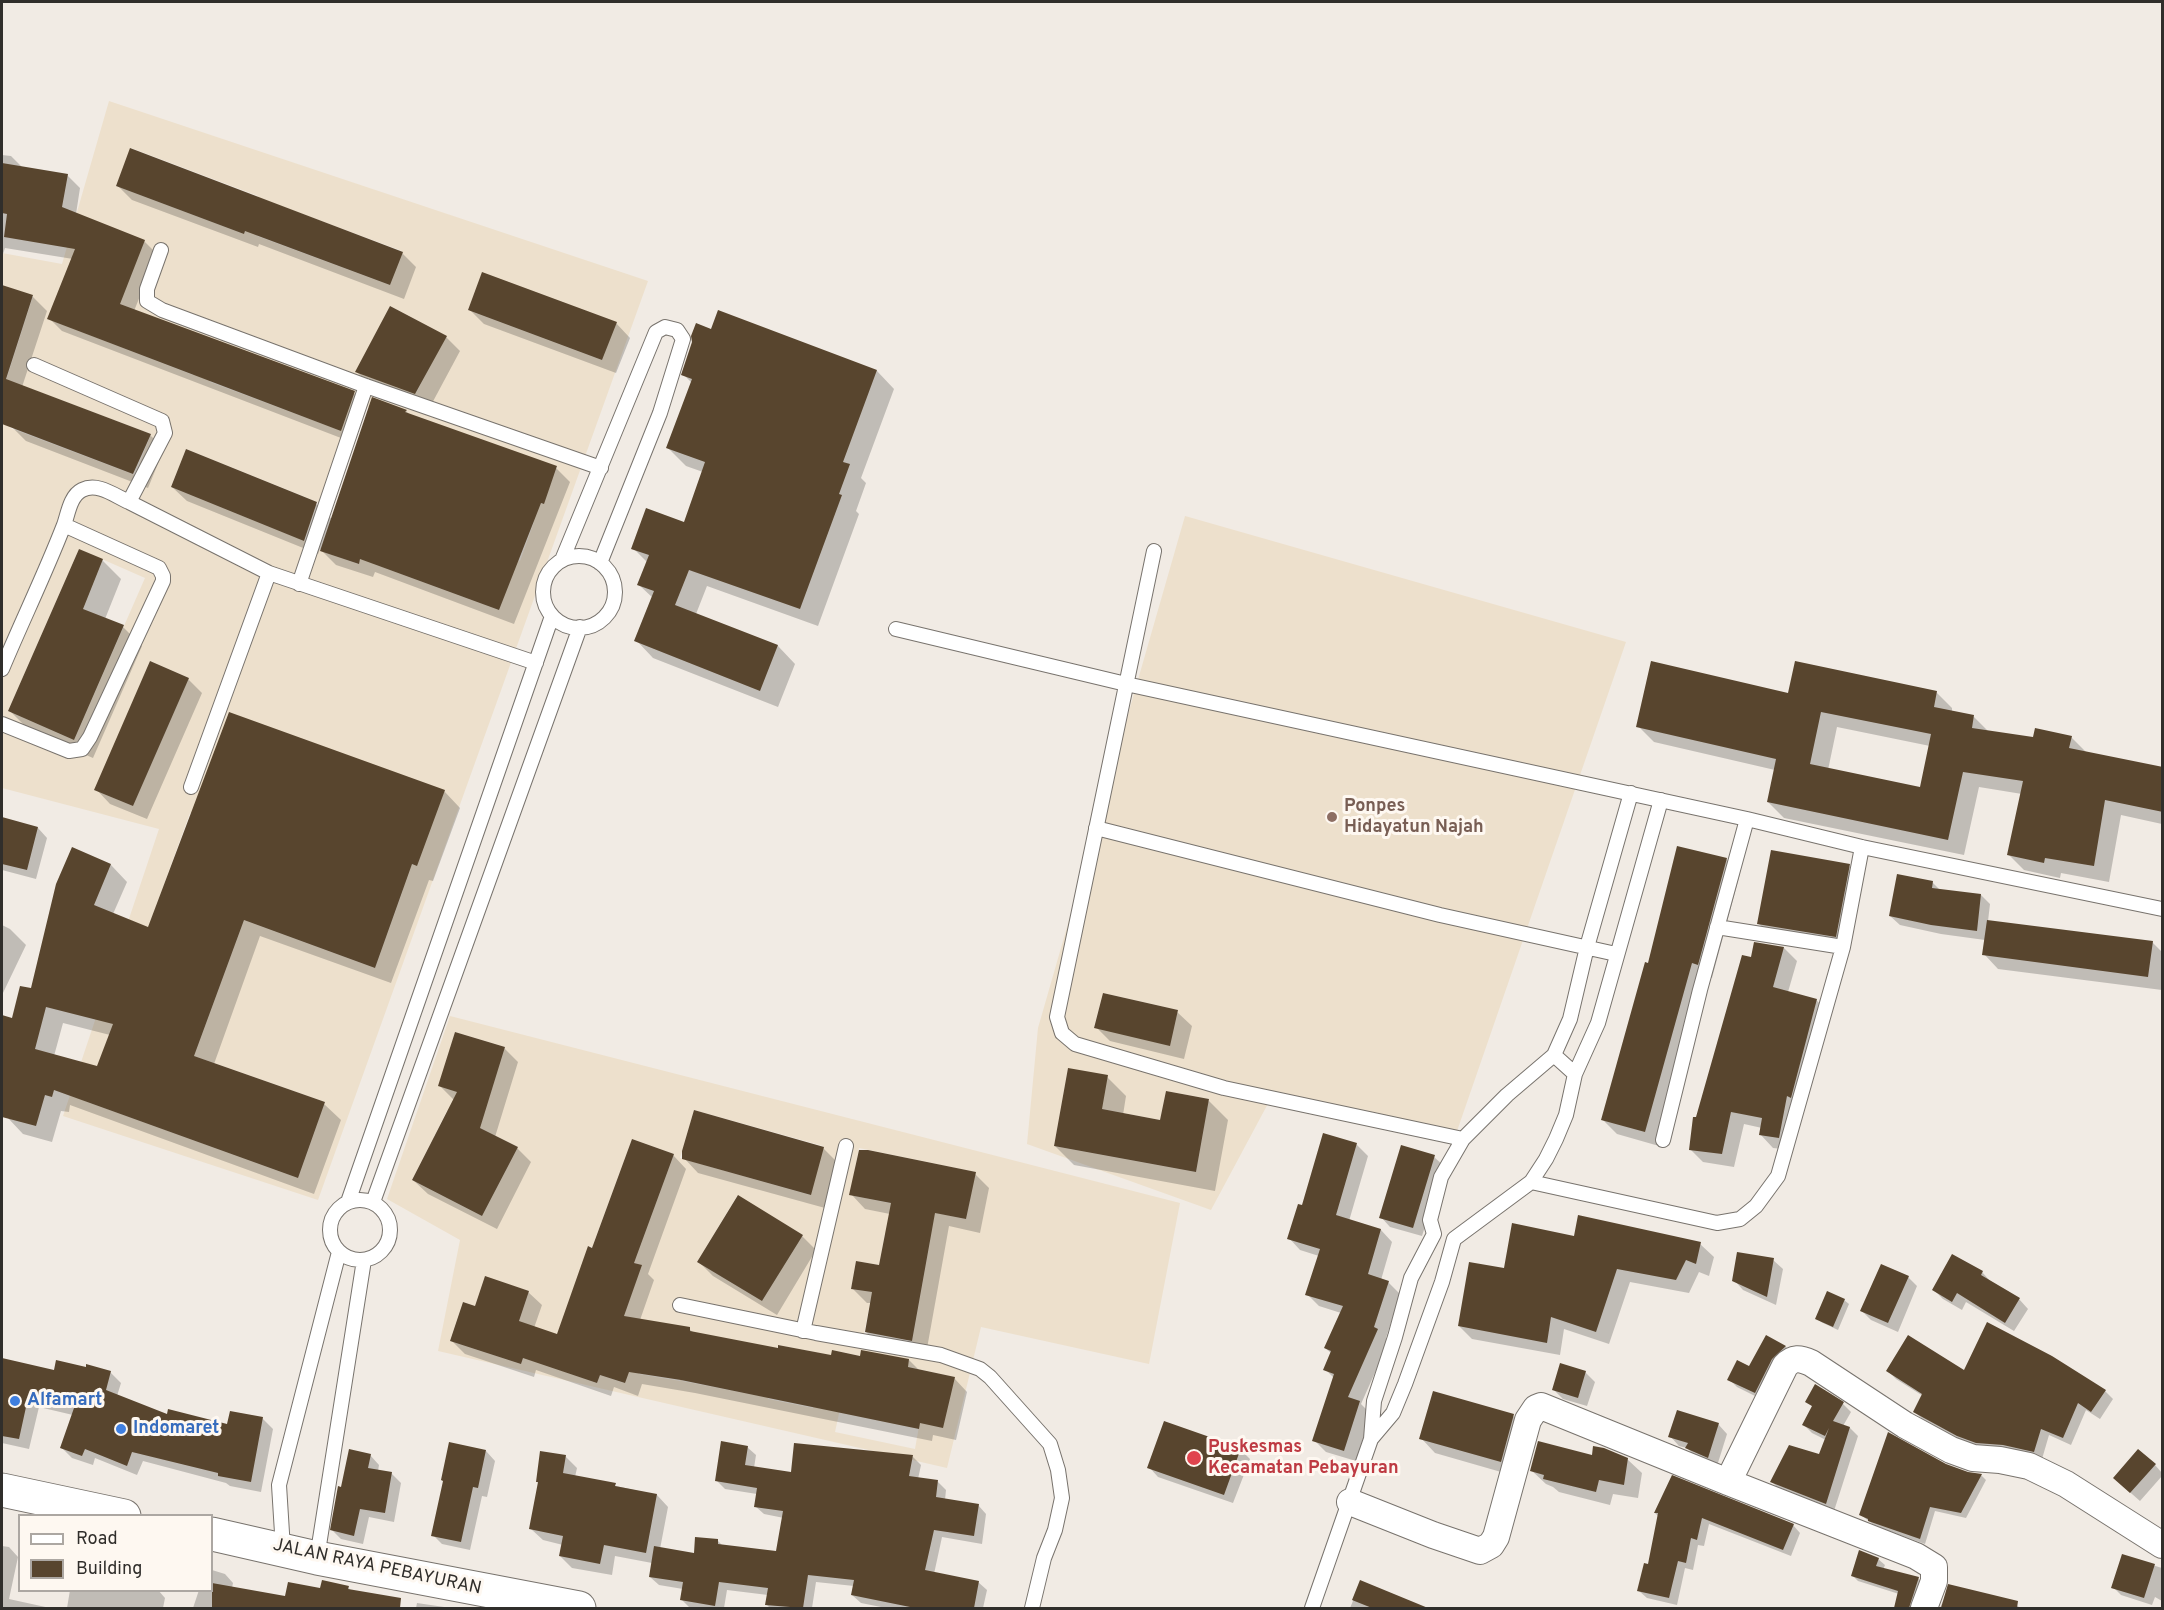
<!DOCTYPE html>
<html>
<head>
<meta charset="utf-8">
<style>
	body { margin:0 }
	#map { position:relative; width:2164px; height:1610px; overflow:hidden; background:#f1ebe4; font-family:Overpass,sans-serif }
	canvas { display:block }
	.frame { position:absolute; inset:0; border:3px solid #302e2b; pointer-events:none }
	.legend { position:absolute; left:18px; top:1514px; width:195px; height:78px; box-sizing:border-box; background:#fef8f1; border:2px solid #aca7a2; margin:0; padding:8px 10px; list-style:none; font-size:18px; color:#302e2b }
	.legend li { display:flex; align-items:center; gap:12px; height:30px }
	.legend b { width:30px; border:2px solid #aca7a2 }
</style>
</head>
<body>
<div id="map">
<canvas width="2164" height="1610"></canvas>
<div class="frame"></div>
<ul class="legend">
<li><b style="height:8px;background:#fff"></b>Road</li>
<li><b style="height:16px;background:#58452e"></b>Building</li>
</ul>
</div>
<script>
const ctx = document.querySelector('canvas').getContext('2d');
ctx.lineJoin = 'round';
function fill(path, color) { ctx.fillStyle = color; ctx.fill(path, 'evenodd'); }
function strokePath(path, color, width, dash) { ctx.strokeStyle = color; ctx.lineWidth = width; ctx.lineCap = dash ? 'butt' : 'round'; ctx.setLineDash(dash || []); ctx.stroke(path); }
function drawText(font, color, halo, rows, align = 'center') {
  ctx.font = font + ' Overpass,sans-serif'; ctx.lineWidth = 6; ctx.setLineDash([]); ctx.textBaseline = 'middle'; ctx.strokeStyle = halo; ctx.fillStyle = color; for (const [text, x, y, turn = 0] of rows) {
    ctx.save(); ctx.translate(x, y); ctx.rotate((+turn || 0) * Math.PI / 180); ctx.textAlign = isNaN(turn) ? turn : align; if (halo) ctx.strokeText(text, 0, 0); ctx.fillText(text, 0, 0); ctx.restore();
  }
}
const education = new Path2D(`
	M109 101 648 281 318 1200 63 1116 159 829 2 788V393L33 296 2 285V253L62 264ZM131 148 258 196 244 234 116 186ZM270 202 402 251 390 285 257 236ZM482 273 616 322 602 360 468 310ZM74 286 207 338 193 375 59 323ZM390 306 446 336 416 393 360 364ZM224 343 334 428 210 382ZM26 387 151 434 135 475 10 428ZM365 406 408 421 358 564 316 549ZM186 449 320 503 305 541 171 487ZM415 459 557 466V467L543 504ZM407 477 534 522 520 561 393 515ZM79 549 145 578 74 740 8 711ZM374 564 512 575 499 610ZM150 661 189 678 133 806 95 790ZM229 712 417 866 201 788ZM190 813 403 890 375 968 244 920 194 1056 325 1102 298 1178 85 1101Z
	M1185 516 1626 642 1456 1134 1271 1098 1211 1210 1027 1144 1038 1028ZM1103 993 1178 1010 1170 1045 1094 1027ZM1068 1068 1102 1109 1160 1120 1166 1091 1209 1099 1196 1172 1054 1146Z
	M450 1016 1180 1203 1149 1364 981 1327 947 1468 438 1351 460 1240 387 1199ZM455 1032 505 1047 488 1101 439 1086ZM694 1110 823 1146 810 1195 680 1158ZM447 1111 518 1147 482 1216 412 1180ZM632 1139 674 1154 635 1260 593 1245ZM859 1148 975 1172 966 1219 850 1195ZM737 1196 803 1235 762 1301 697 1262ZM885 1233 930 1241 912 1342 864 1334 872 1292 851 1289 856 1261 879 1265ZM589 1246 641 1265 619 1331 640 1339 624 1383 600 1375 597 1383 546 1365ZM485 1277 529 1291 519 1321 533 1327 521 1364 450 1341 463 1302 475 1306ZM690 1327 680 1381 639 1374V1373ZM692 1332 765 1397 682 1381ZM778 1345 824 1354 813 1408 768 1399ZM833 1350 954 1377 822 1400ZM840 1409 919 1426 915 1449 835 1432Z`);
const shadow = new Path2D(`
	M2 155 11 156 23 168 67 175 80 188 76 214 144 241 157 254 134 311 354 393 367 406 354 443 62 331 49 318 73 259 5 248 2 257Z
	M117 185 402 253 416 267 404 299 259 244 258 247 132 200Z
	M2 287 33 297 47 311 22 387 150 435 164 449 148 488 26 441 12 427 15 418 2 414Z
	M470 310 616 323 630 338 616 373 484 324Z
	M712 331 877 371 894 389 861 478 866 483 856 511 859 514 818 626 707 586 696 614 778 646 795 664 778 707 653 658 636 640 653 598 639 585 648 563 633 548 685 524 703 472 686 466 668 448 692 383 683 374Z
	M446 337 460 351 430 407 371 386 357 372Z
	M373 399 406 411 411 416 556 468 570 482 514 624 375 572 373 577 336 565 320 549 318 554 187 501 172 487 316 504 332 519Z
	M102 560 121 579 105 619 123 627 142 646 93 758 29 730 10 711Z
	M188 679 202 693 147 819 110 804 96 789Z
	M1936 692 1952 708V712L1974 717 1989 732 2034 739 2071 737 2087 753 2162 769V824L2121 815 2109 882 2061 873 2060 878 2024 870 2008 854 2022 794 1979 787 1964 855 1784 818 1768 802 1775 770 1654 742 1638 726 1789 694ZM1837 727 1930 746 1921 788 1828 770Z
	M444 791 460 808 433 881 429 880 391 983 260 936 214 1064 324 1104 341 1120 314 1194 70 1105 69 1112 61 1111 52 1142 23 1134 7 1117 8 1113 2 1111V1017L13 1020 32 990 73 849 111 865 127 882 113 914 149 929ZM63 1023 110 1035 98 1068 54 1056Z
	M2 819 38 828 47 838 36 879 2 870V872Z
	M1726 859 1740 874 1712 978 1706 977 1659 1146 1617 1134 1603 1120 1649 964Z
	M1849 866 1863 880 1850 950 1773 938 1759 924Z
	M1932 882 1940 890 1981 895 1990 904 1988 921 2152 942 2162 952V990L1998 969 1984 954 1985 940 1941 934 1900 925 1890 916Z
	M2 925 10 929 26 945 2 995Z
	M1784 948 1797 961 1788 992 1816 1000 1830 1013 1804 1110 1800 1109 1792 1150 1773 1148 1760 1134 1762 1128 1744 1124 1734 1167 1703 1162 1690 1149 1697 1119 1753 959Z
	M1177 1012 1192 1026 1184 1059 1110 1041 1096 1027Z
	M504 1048 518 1062 495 1137 517 1148 531 1162 497 1229 428 1194 413 1180 454 1100 440 1086Z
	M1107 1077 1126 1096 1123 1115 1161 1122 1209 1101 1228 1120 1215 1191 1074 1165 1055 1146Z
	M1356 1144 1368 1156 1349 1221 1381 1230 1392 1242 1381 1280 1388 1282 1400 1294 1386 1338 1389 1341 1361 1404 1371 1414 1356 1461 1326 1452 1314 1440 1334 1378 1325 1369 1331 1353 1325 1348 1341 1313 1319 1306 1307 1294 1319 1256 1300 1250 1289 1238 1303 1207Z
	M823 1148 837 1162 825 1208 698 1173 684 1158Z
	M673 1155 686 1169 648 1274 654 1280 640 1320 689 1329 694 1333 779 1350 832 1357 909 1360 920 1371 954 1378 967 1392 956 1440 933 1435 932 1441 695 1393 642 1384 638 1396 614 1387 611 1396 536 1370 534 1377 465 1354 452 1341 476 1308 528 1292 542 1305 534 1328 558 1336 593 1250Z
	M1434 1157 1444 1166 1422 1236 1390 1227 1381 1217Z
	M975 1174 989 1188 980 1233 949 1226 926 1354 880 1346 866 1332 871 1303H867L852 1288 881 1267 890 1214 865 1209 851 1194Z
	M802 1236 816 1250 777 1315 713 1276 699 1262Z
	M1700 1244 1714 1257 1709 1276 1699 1272 1689 1293 1630 1282 1609 1344 1564 1329 1560 1355 1472 1339 1459 1326 1505 1270Z
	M1773 1260 1783 1269 1776 1305 1743 1290 1734 1280Z
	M1982 1272 1991 1282 2019 1299 2028 1309 2014 1331 1966 1302 1962 1310 1943 1299 1934 1290Z
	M1908 1277 1917 1286 1898 1332 1871 1320 1862 1311Z
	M1844 1300 1849 1304 1838 1330 1821 1322 1817 1318Z
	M1766 1337 1786 1347 1793 1355 1763 1400 1737 1387 1729 1379 1749 1368Z
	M2 1360 55 1372H110L121 1383 117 1396 168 1416 228 1426 262 1418 273 1429 261 1492 230 1486 226 1483 143 1461 137 1475 95 1458 93 1465 72 1458 62 1448 73 1415 39 1407 29 1449 2 1443Z
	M1888 1371 1964 1372 2105 1391 2113 1399 2100 1419 2086 1410 2071 1445 2049 1435 2042 1459 1967 1444 1922 1419 1914 1411 1923 1396 1896 1379Z
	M1585 1372 1595 1382 1587 1406 1563 1399 1553 1389Z
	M1807 1402 1843 1404 1851 1412 1843 1426 1850 1428 1858 1436 1834 1511 1780 1490 1772 1482 1820 1456 1826 1440 1812 1433 1804 1425 1813 1407Z
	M1513 1416 1528 1430 1515 1476 1435 1453 1421 1438Z
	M1718 1424 1727 1434 1717 1466 1696 1457 1687 1448 1679 1446 1670 1436Z
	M747 1447 756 1455 754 1468 792 1474 913 1457 921 1465 918 1479 938 1482 946 1490 945 1500 978 1505 986 1514 982 1544 942 1537 934 1574 978 1582 987 1590 983 1608H886L861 1603 852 1595 854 1586 816 1582 812 1608H770L767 1605 768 1595 727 1590 724 1608H690L681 1599 683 1589 659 1585 650 1577 652 1563 615 1556 612 1575 572 1568 560 1556 563 1545 543 1540 531 1529 540 1484 537 1482 565 1456 577 1468 575 1477 657 1495 668 1507 660 1549 695 1554 718 1541 723 1546 778 1553 784 1518 764 1514 755 1506 757 1494 725 1489 717 1481Z
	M1240 1449 1250 1459 1233 1503 1158 1477 1149 1467Z
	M486 1451 495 1461 487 1497 482 1496 470 1550 442 1544 433 1535 445 1482Z
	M370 1455 379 1465 378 1471 391 1473 401 1483 394 1522 369 1517 363 1544 341 1539 332 1530 342 1488Z
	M1593 1457 1627 1459 1642 1473 1638 1498 1613 1494 1610 1505 1559 1492 1553 1487 1546 1484 1531 1470Z
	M1945 1465 1968 1474 1981 1475 1986 1480 1966 1518 1935 1511 1925 1544 1875 1526 1861 1515Z
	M2155 1465 2162 1473V1476L2140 1501 2124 1487Z
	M1673 1477 1793 1525 1800 1533 1791 1556 1709 1524 1704 1546 1698 1545 1693 1570 1685 1568 1677 1605 1647 1598 1639 1591 1649 1566 1659 1517 1655 1513Z
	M2 1546 9 1547 18 1557 9 1599 50 1608H2Z
	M2123 1556 2162 1568V1601L2155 1597 2152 1605 2121 1595 2113 1587Z
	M1878 1559 1885 1565 1883 1570 1918 1578 1924 1584 1917 1608H1896L1899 1594 1858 1581 1852 1575Z
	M212 1570 225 1574 233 1583 232 1588 286 1597 321 1590 348 1587 351 1591 386 1604 404 1608H193L199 1590H212Z
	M1361 1582 1404 1599 1413 1608H1350Z
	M1949 1586 2013 1602 2020 1608H1940Z
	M70 1590H158L165 1598 163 1608H67Z
	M417 1603 451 1608H416Z`);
const building = new Path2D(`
	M130 148 403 252 390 285 245 231 244 234 116 186Z
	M2 163 68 174 62 207 145 240 120 304 355 391 341 431 47 319 75 249 4 237 7 214 2 213Z
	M482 272 617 322 602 360 468 310Z
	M2 285 33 295 6 379 151 434 133 474 2 424Z
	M390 306 447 336 415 394 355 372Z
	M718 310 877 370 843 462 850 464 839 494 842 495 800 609 689 570 675 605 778 645 760 691 634 641 654 591 637 585 649 555 631 549 646 508 684 522 705 462 666 448 692 379 681 375 692 342 691 336 696 323 711 329Z
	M372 397 407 410 405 412 557 466 544 504 541 503 499 610 360 559 359 564 320 551Z
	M186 449 317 502 304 541 171 487Z
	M79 549 103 559 83 609 124 625 74 740 8 711Z
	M150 661 189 678 133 806 94 790Z
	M1651 661 1788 693 1795 661 1937 691 1934 707 1974 715 1972 728 2033 737 2035 728 2072 736 2069 748 2163 767V812L2105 800 2094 866 2045 858 2044 863 2007 855 2023 781 1963 772 1948 840 1767 802 1776 759 1636 727ZM1821 712 1931 734 1920 787 1810 764Z
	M229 712 445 790 417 866 412 864 375 968 244 920 194 1056 325 1102 298 1178 54 1090 52 1097 45 1095 36 1126 2 1117V1015L12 1018 20 986 31 988 56 884 72 847 111 864 94 905 148 927ZM46 1007 113 1024 97 1066 35 1049Z
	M2 817 38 827 27 870 2 864Z
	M1677 846 1727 858 1698 965 1692 963 1645 1132 1601 1120 1645 962 1648 963Z
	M1771 850 1850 864 1836 937 1757 924Z
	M1897 874 1933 881 1932 888 1981 894 1977 931 1931 925 1889 916Z
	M1987 920 2153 941 2148 977 1982 955Z
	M1754 942 1784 947 1773 987 1817 999 1791 1098 1787 1096 1779 1138 1759 1135 1762 1118 1731 1112 1722 1154 1689 1150 1693 1117H1696L1742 955 1751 957Z
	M1103 993 1178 1010 1170 1046 1094 1028Z
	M455 1032 505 1047 480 1128 518 1147 482 1216 412 1180 457 1092 438 1086Z
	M1068 1068 1108 1075 1102 1109 1160 1120 1166 1091 1209 1099 1196 1172 1054 1146Z
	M694 1110 824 1147 811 1195 682 1159V1151Z
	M1323 1133 1357 1143 1336 1215 1381 1229 1368 1274 1389 1281 1374 1327 1378 1329 1348 1397 1360 1401 1344 1451 1312 1441 1334 1374 1323 1370 1331 1351 1324 1348 1343 1306 1305 1295 1320 1249 1287 1239 1298 1204 1302 1205Z
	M632 1139 674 1154 634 1263 642 1265 624 1316 690 1327V1331L778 1348V1345L831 1355 832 1350 860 1356 861 1350 909 1359 908 1367 955 1377 943 1428 920 1423 919 1429 681 1380 629 1372 625 1383 600 1375 597 1383 523 1358 521 1364 450 1341 463 1302 475 1306 485 1276 529 1291 519 1321 557 1334 588 1246 592 1248Z
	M1401 1145 1435 1155 1413 1228 1379 1218Z
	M859 1150H868L976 1172 966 1219 935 1213 912 1341 865 1332 872 1292 851 1289 856 1261 879 1265 891 1203 849 1195Z
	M738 1195 803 1235 762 1301 697 1262Z
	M1578 1215 1701 1242 1696 1264 1686 1260 1676 1280 1617 1269 1596 1332 1551 1317 1547 1343 1458 1326 1469 1262 1504 1268 1512 1223 1574 1236Z
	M1737 1252 1774 1258 1767 1297 1732 1281Z
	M1952 1254 1983 1271 1981 1275 2020 1298 2005 1323 1957 1293 1952 1302 1932 1290Z
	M1881 1264 1909 1276 1888 1323 1860 1311Z
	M1827 1291 1845 1299 1833 1327 1815 1319Z
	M1987 1322 2052 1356 2106 1390 2091 1412 2078 1403 2063 1438 2041 1429 2034 1452 2003 1445 1976 1443 1957 1436 1913 1412 1922 1394 1886 1371 1908 1335 1964 1370Z
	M1766 1335 1786 1346 1772 1359 1755 1393 1727 1380 1737 1360 1749 1366Z
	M2 1358 54 1370 56 1360 86 1367V1364L111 1371 106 1390 167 1414 168 1409 227 1424 230 1411 263 1417 251 1482 218 1476V1473L132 1452 127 1466 85 1449 82 1456 60 1448 74 1408 28 1398 19 1439 2 1436Z
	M1560 1363 1586 1371 1578 1398 1552 1390Z
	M1815 1384 1844 1402 1833 1421 1850 1427 1826 1504 1770 1482 1789 1445 1819 1454 1829 1428 1825 1436 1802 1425 1812 1406 1805 1402Z
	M1433 1391 1514 1414 1501 1462 1419 1439Z
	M1677 1410 1719 1423 1708 1458 1685 1448 1688 1443 1668 1437Z
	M1164 1421 1241 1448 1224 1495 1147 1468Z
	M1888 1432 1946 1464 1968 1472 1982 1474 1961 1513 1930 1507 1920 1539 1868 1521V1519L1859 1515Z
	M721 1441 748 1446 745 1465 791 1472 794 1443 913 1455 909 1476 938 1480 936 1497 979 1504 974 1536 934 1530 925 1570 979 1581 974 1608H915L851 1595 854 1580 808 1575 803 1608 765 1605 768 1588 719 1582 715 1606 680 1600 683 1582 649 1577 654 1546 694 1553 695 1537 718 1539V1544L776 1551 783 1511 754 1507 757 1488 715 1481Z
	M1538 1441 1592 1455 1593 1446 1604 1448 1628 1458 1624 1485 1599 1480 1596 1492 1543 1479 1544 1475 1530 1471Z
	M449 1442 486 1450 478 1488 473 1487 461 1542 431 1536 443 1481 441 1480Z
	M349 1449 371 1454 368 1468 392 1472 385 1513 360 1509 354 1536 330 1530 338 1486 341 1487Z
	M2138 1449 2156 1464 2130 1493 2113 1478Z
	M540 1451 566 1455 563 1473 616 1483 615 1486 657 1494 646 1553 604 1545 600 1564 559 1556 563 1536 529 1529 538 1482H536Z
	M1672 1475 1794 1524 1783 1550 1702 1518 1697 1540 1691 1538 1686 1563 1678 1561 1669 1598 1637 1591 1644 1563 1648 1564 1658 1513H1654Z
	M1859 1550 1879 1558 1876 1566 1919 1577 1909 1608H1894L1898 1591 1851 1576Z
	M2122 1554 2155 1564 2144 1598 2111 1588Z
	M322 1580 349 1586 348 1589 401 1598 400 1608H212V1583L285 1596 288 1582 320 1588Z
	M1360 1580 1428 1608H1372L1352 1600Z
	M1948 1584 2018 1601 2017 1608H1941Z`);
const service = new Path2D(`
	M161 250 147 289V301L162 310 366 386 601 468
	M34 365 162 421 165 433 129 502 269 573 536 663
	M1154 551 1057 1017 1062 1033 1075 1044 1224 1088 1463 1139
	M543 592a36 36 0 1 1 72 0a36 36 0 1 1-72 0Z
	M562 560 656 332 665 327 677 330 683 339 660 413 600 563
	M299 584 366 386
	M896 629 1126 684 1747 819 1862 847 2162 909
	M2 669C22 621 45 574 64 525 68 514 70 496 82 490 98 482 115 496 129 502
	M2 724 69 751 82 749 90 737 163 581V576L159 568 64 525
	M191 787 269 573
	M1096 828 1440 915 1616 954
	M1717 927 1843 947
	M1554 1055 1575 1074
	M1663 1140 1700 990 1747 819
	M1531 1182 1717 1223 1740 1219 1756 1206 1778 1176 1843 947 1862 847
	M330 1230a30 30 0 1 1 60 0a30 30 0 1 1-60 0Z
	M348 1202 552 616
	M373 1202 580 627
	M680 1305 816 1333 941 1355 980 1369 990 1377 1050 1444 1058 1470 1062 1498 1055 1530 1044 1558 1032 1608
	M803 1331 846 1146
	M1371 1439 1393 1413 1405 1384 1442 1282 1454 1239 1531 1182 1546 1159 1556 1139 1566 1115 1575 1074 1598 1023 1661 800
	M283 1549 279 1485 339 1252
	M317 1558 364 1260
	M1312 1608 1371 1439 1374 1401 1395 1337 1411 1278 1434 1234 1430 1220 1441 1177 1463 1139 1507 1095 1554 1055 1570 1019 1587 947 1631 793`);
const minor = new Path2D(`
	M1728 1482 1785 1366C1793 1357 1800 1358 1811 1363L1905 1425 1951 1450 1973 1458 2000 1460 2029 1466 2066 1484 2162 1545
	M1350 1502 1433 1535 1480 1551 1491 1545 1496 1537 1528 1420 1536 1408 1541 1406 1728 1482 1916 1556 1934 1567V1581L1924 1608`);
const secondary = new Path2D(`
	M2 1490 124 1516
	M212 1534 317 1558 579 1608`);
const markers = [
	[1332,817,6,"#8d6e63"],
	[15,1401,6,"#3f7fe0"],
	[121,1429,6,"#3f7fe0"],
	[1194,1458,8,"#e0444e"]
];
const educationNames = [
	["Ponpes",1344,807],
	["Hidayatun Najah",1344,828]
];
const shopNames = [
	["Alfamart",27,1401],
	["Indomaret",133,1429]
];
const healthNames = [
	["Puskesmas",1208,1448],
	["Kecamatan Pebayuran",1208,1469]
];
const streetNames = [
	["JALAN RAYA PEBAYURAN",377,1568,12]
];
fill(education, '#ede0cc');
fill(shadow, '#0003');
fill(building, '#58452e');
strokePath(service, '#78736d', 16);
strokePath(minor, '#78736d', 28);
strokePath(secondary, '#78736d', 35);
strokePath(service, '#fff', 14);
strokePath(minor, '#fff', 26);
strokePath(secondary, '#fff', 33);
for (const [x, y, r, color] of markers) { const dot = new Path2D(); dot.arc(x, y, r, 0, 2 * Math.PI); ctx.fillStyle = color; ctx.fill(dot); strokePath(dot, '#fef8f1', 2); }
drawText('bold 18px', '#785e54', '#fef8f1', educationNames, 'left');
drawText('bold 18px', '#366cbe', '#fef8f1', shopNames, 'left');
drawText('bold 18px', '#be3a42', '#fef8f1', healthNames, 'left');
drawText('18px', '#302e2b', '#fef8f1', streetNames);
</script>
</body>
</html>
